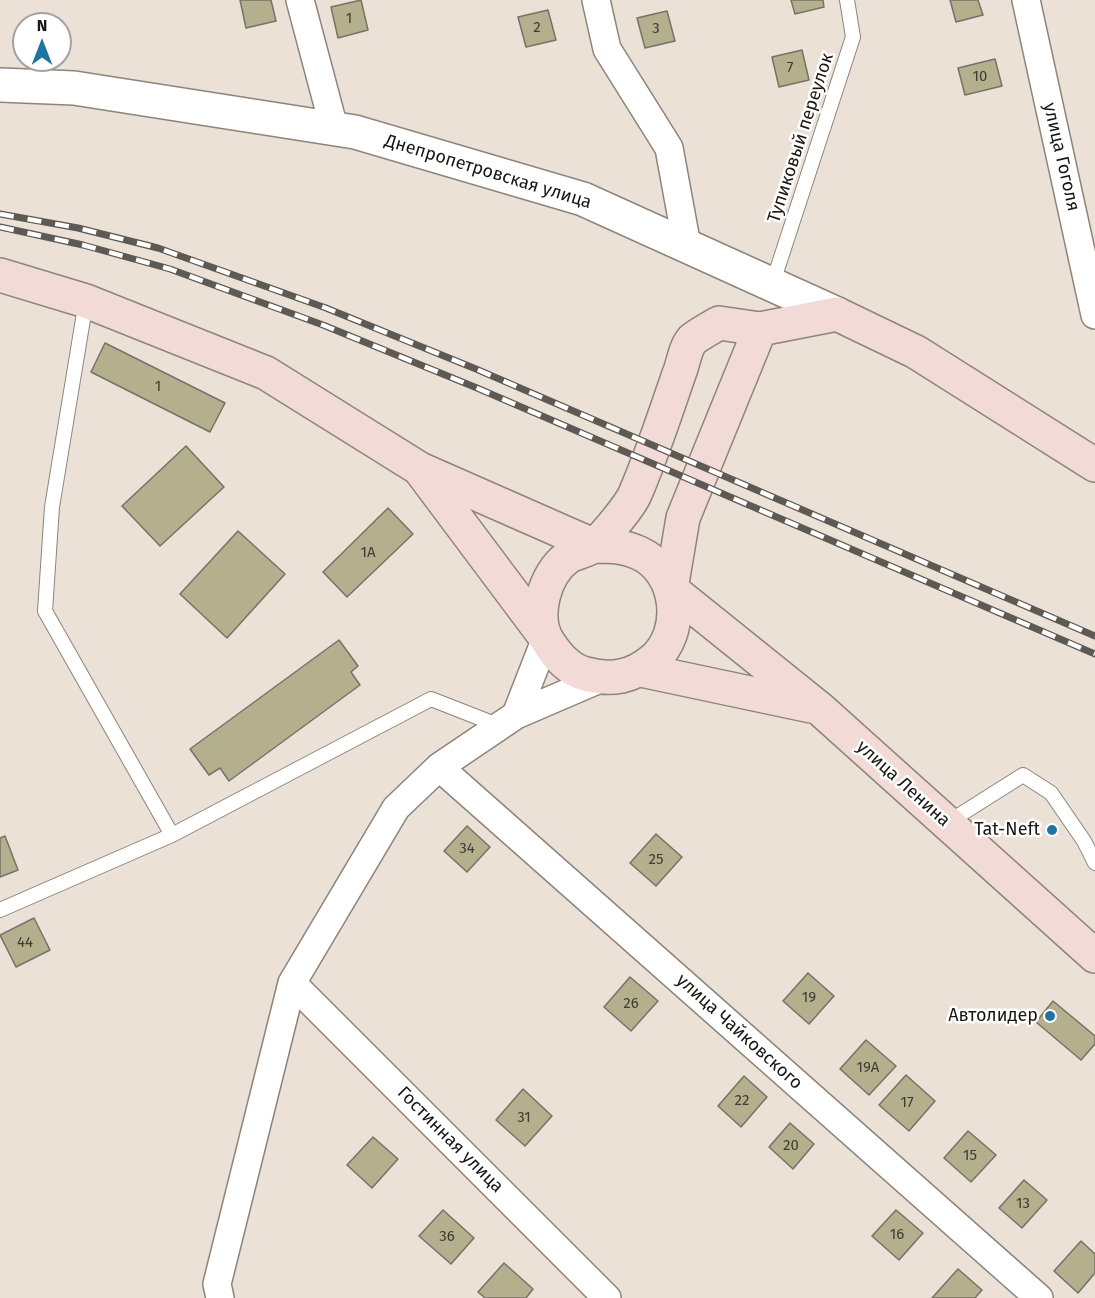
<!DOCTYPE html>
<html>
<head>
<meta charset="utf-8">
<style>
	body { margin:0 }
	#map { position:relative; width:1095px; height:1298px; overflow:hidden; background:#ebe1d6; font-family:"Fira Sans",sans-serif }
	canvas { display:block }
	.north { position:absolute; left:12px; top:12px; width:60px; height:60px; box-sizing:border-box; background:#fff; border:2px solid #a3a2a0; border-radius:50%; rotate:0deg; font-size:16px; font-weight:700; line-height:24px; text-align:center; color:#1a1612 }
	.north::after { content:''; display:block; margin:auto; width:21px; height:27px; background:#1f74a4; clip-path:polygon(50% 0,100% 100%,50% 72%,0 100%) }
</style>
</head>
<body>
<div id="map">
<canvas width="1095" height="1298"></canvas>
<div class="north">N</div>
</div>
<script>
const ctx = document.querySelector('canvas').getContext('2d');
ctx.lineJoin = 'round';
function fill(path, color) { ctx.fillStyle = color; ctx.fill(path, 'evenodd'); }
function strokePath(path, color, width, dash) { ctx.strokeStyle = color; ctx.lineWidth = width; ctx.lineCap = dash ? 'butt' : 'round'; ctx.setLineDash(dash || []); ctx.stroke(path); }
function drawText(font, color, halo, rows, align = 'center') {
  ctx.font = font + ' "Fira Sans",sans-serif'; ctx.lineWidth = 5; ctx.setLineDash([]); ctx.textBaseline = 'middle'; ctx.strokeStyle = halo; ctx.fillStyle = color; for (const [text, x, y, turn = 0] of rows) {
    ctx.save(); ctx.translate(x, y); ctx.rotate((+turn || 0) * Math.PI / 180); ctx.textAlign = isNaN(turn) ? turn : align; if (halo) ctx.strokeText(text, 0, 0); ctx.fillText(text, 0, 0); ctx.restore();
  }
}
const building = new Path2D(`
	M240 0H271L276 21 246 28Z
	M361 0 368 30 338 38 331 7Z
	M791 0H823L824 7 795 14Z
	M950 0H978L983 15 956 22Z
	M548 10 556 40 526 47 518 17Z
	M667 11 675 41 645 48 637 18Z
	M802 50 809 80 779 87 772 57Z
	M995 59 1002 86 965 95 958 68Z
	M105 343 225 403 210 432 91 372Z
	M186 446 224 487 160 546 122 506Z
	M388 508 413 534 347 597 323 572Z
	M238 531 285 574 227 638 180 594Z
	M339 640 358 666 351 672 360 685 229 781 220 768 209 775 190 749Z
	M467 826 490 847 467 872 444 851Z
	M656 834 682 857 656 886 630 863Z
	M5 836 18 870 0 877V838Z
	M34 918 50 950 16 967 0 935Z
	M808 973 834 996 809 1024 783 1001Z
	M630 977 658 1001 631 1031 604 1007Z
	M1053 1001 1095 1036V1044L1081 1060 1036 1022Z
	M866 1040 896 1066 869 1095 840 1069Z
	M906 1075 935 1101 909 1131 879 1105Z
	M744 1076 767 1097 741 1127 718 1106Z
	M523 1089 552 1116 525 1146 496 1120Z
	M790 1123 814 1144 793 1169 769 1147Z
	M968 1131 996 1155 971 1182 944 1158Z
	M373 1137 398 1159 372 1188 347 1165Z
	M1024 1180 1047 1200 1022 1228 999 1208Z
	M443 1210 474 1238 451 1264 419 1236Z
	M896 1210 923 1233 899 1260 872 1236Z
	M1081 1241 1095 1254V1273L1078 1293 1054 1271Z
	M504 1263 533 1289 526 1298H485L478 1292Z
	M958 1269 982 1290 975 1298H932Z`);
const service = new Path2D(`
	M772 285 853 37 847 0
	M86 301 52 507 45 611 172 835
	M947 823 1023 775 1051 793 1084 841 1095 863
	M0 910 172 835 431 699 500 726`);
const minor = new Path2D(`
	M300 0 334 128
	M596 0 607 49 669 148 687 246
	M1026 0 1095 315
	M516 715 546 638
	M439 767 1039 1298
	M292 983 607 1298
	M220 1298 217 1284 292 983 396 808 439 767 516 715 602 678`);
const tertiary = new Path2D(`
	M0 85 74 88 355 132 583 199 837 314`);
const secondary = new Path2D(`
	M0 275 86 301 266 373 420 469 595 546C611 546 624 546 639 553 679 571 686 632 653 660 632 677 612 681 586 674 569 670 558 657 549 643 532 618 544 574 568 557 576 552 589 551 596 544 606 534 630 506 635 494 652 455 665 414 679 374 683 365 685 348 692 340 699 334 711 328 719 323L760 329 837 314 916 352 1095 465
	M760 329 683 518 671 589 819 708 1095 956
	M421 471 546 638
	M641 670 811 706`);
const rail = new Path2D(`
	M0 214 78 228 158 248 326 308 476 369 1095 636
	M0 227 83 245 170 269 323 325 477 388 1095 654`);
const markers = [
	[1052,830,6,"#1f74a4"],
	[1050,1016,6,"#1f74a4"]
];
const numberNames = [
	["1",349,19],
	["2",537,28],
	["3",656,29],
	["7",790,68],
	["10",980,77],
	["1",158,387],
	["1А",368,553],
	["34",467,849],
	["25",656,860],
	["44",25,943],
	["19",809,998],
	["26",631,1004],
	["19А",868,1068],
	["22",742,1101],
	["17",907,1103],
	["31",524,1118],
	["20",791,1146],
	["15",970,1156],
	["13",1023,1204],
	["16",897,1235],
	["36",447,1237]
];
const streetNames = [
	["Тупиковый переулок",801,138,-72],
	["улица Гоголя",1061,157,77],
	["Днепропетровская улица",488,172,17],
	["улица Ленина",903,784,42],
	["улица Чайковского",739,1032,42],
	["Гостинная улица",450,1140,45]
];
const poiNames = [
	["Tat-Neft",1040,830],
	["Автолидер",1038,1016]
];
fill(building, '#b4af8c');
strokePath(building, '#757367', 1.5);
strokePath(service, '#8d847a', 16);
strokePath(minor, '#8d847a', 30);
strokePath(tertiary, '#8d847a', 36);
strokePath(secondary, '#8d847a', 36);
strokePath(service, '#fff', 14);
strokePath(minor, '#fff', 27);
strokePath(tertiary, '#fff', 33);
strokePath(secondary, '#f2dbd7', 33);
strokePath(rail, '#5f5953', 7);
strokePath(rail, '#fff', 4.5, [14]);
for (const [x, y, r, color] of markers) { const dot = new Path2D(); dot.arc(x, y, r, 0, 2 * Math.PI); ctx.fillStyle = color; ctx.fill(dot); strokePath(dot, '#fff', 2); }
drawText('15px', '#403c30', null, numberNames);
drawText('18px', '#1a1612', '#fff', streetNames);
drawText('18px', '#1a1612', '#fff', poiNames, 'right');
</script>
</body>
</html>
